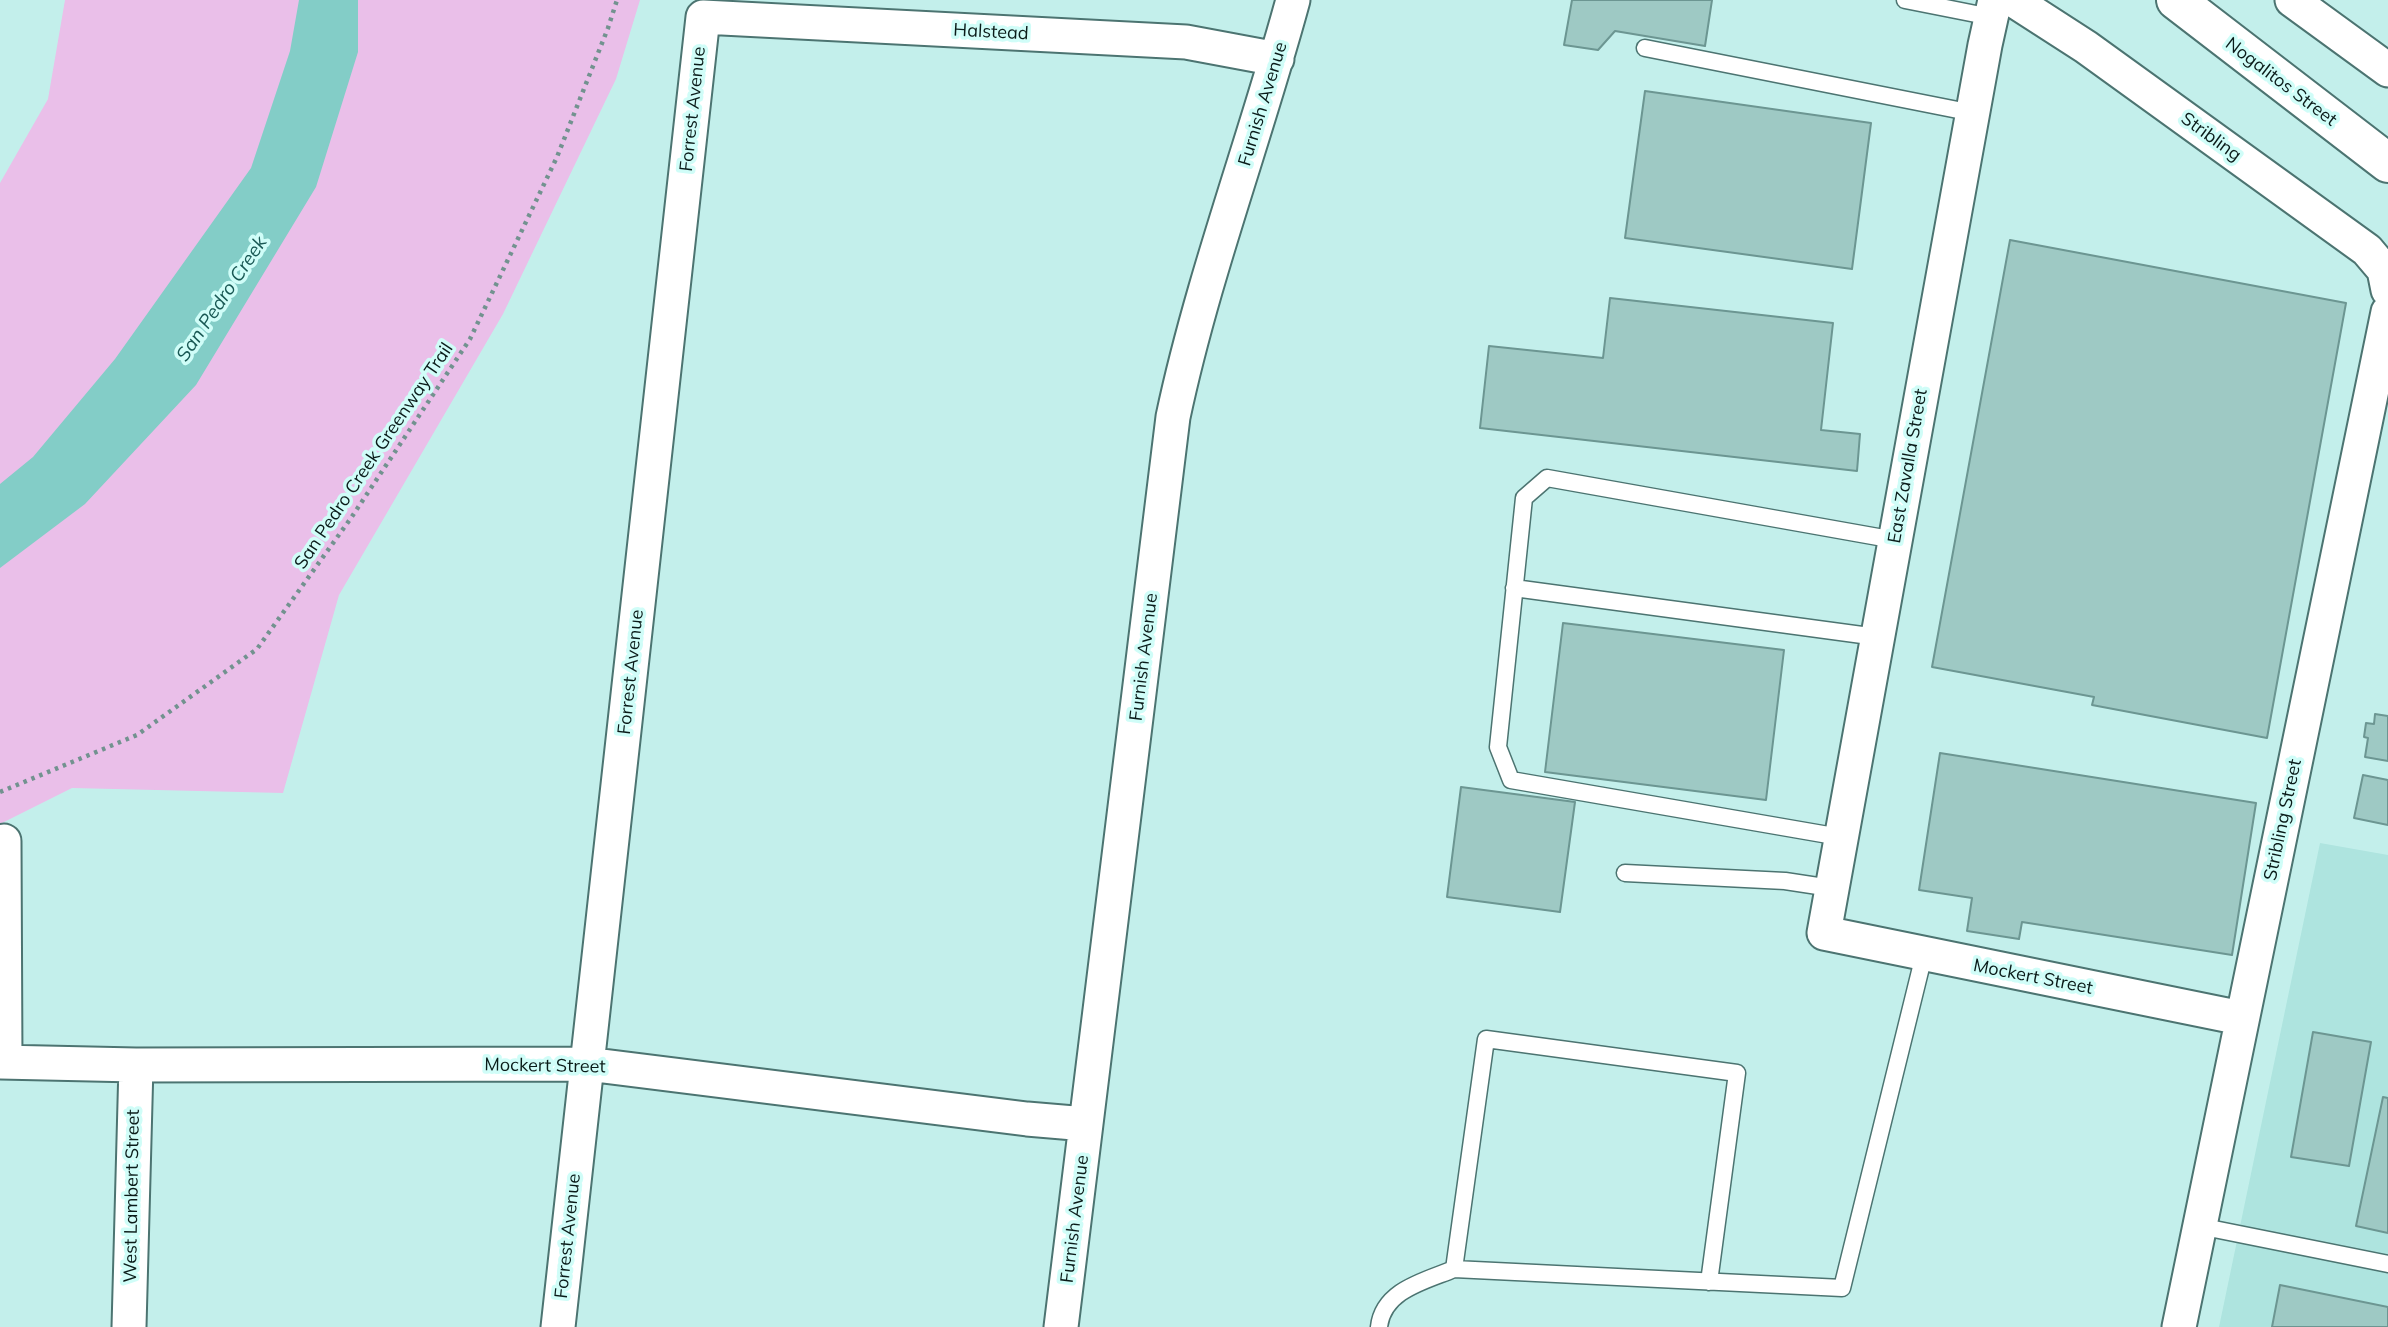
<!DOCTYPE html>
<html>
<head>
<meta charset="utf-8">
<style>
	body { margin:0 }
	canvas { display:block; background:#c3efeb }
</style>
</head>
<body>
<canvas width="2388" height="1327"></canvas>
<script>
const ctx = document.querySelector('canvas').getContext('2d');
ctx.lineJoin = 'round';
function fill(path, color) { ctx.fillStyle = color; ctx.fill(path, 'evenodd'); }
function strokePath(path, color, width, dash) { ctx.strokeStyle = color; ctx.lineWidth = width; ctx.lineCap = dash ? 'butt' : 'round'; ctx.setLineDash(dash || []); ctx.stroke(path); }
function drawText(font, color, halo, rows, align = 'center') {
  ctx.font = font + ' Mulish,sans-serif'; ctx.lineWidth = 7; ctx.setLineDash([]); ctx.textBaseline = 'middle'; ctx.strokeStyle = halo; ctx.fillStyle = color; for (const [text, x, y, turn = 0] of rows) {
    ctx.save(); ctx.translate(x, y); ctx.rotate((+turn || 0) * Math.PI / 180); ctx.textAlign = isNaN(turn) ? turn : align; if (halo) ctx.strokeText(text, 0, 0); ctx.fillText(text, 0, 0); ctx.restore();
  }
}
const built = new Path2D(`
	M2320 843 2388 855V1327H2219Z`);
const green = new Path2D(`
	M65 0H640L616 79 503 314 339 595 283 793 72 788 0 824V183L48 99Z`);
const water = new Path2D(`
	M299 0H358V52L316 187 196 385 85 504 0 568V484L33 457 115 359 251 168 290 51Z`);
const building = new Path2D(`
	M1572 0H1712L1705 46 1615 31 1598 50 1564 45Z
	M1645 91 1871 123 1852 269 1625 238Z
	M2010 240 2346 303 2267 738 2092 705 2094 697 1932 667Z
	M1610 298 1833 323 1821 430 1860 434 1857 471 1480 428 1489 346 1603 358Z
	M1563 623 1784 650 1766 800 1545 772Z
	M2375 714 2388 716V761L2365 757 2368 738 2364 737 2366 723 2374 724Z
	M1940 753 2256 803 2232 955 2022 922 2019 939 1967 931 1972 898 1919 890Z
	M2363 775 2388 780V825L2354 818Z
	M1461 787 1575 802 1560 912 1447 897Z
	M2313 1032 2371 1042 2349 1166 2291 1157Z
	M2383 1097 2388 1098V1233L2356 1226Z
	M2280 1285 2388 1307V1327H2272Z`);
const path = new Path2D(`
	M0 792 137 735 257 649 351 518 470 339 557 157 608 28 617 0`);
const service = new Path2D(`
	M1905 0 1991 17
	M1645 48 1973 113
	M1514 588 1877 637
	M1840 837 1511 780 1498 747 1524 498 1547 478 1895 540
	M1625 873 1785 881 1831 888
	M2199 1226 2388 1264
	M1709 1282 1737 1073 1486 1039 1454 1269 1842 1288 1924 955
	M1379 1327C1383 1290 1425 1281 1454 1269`);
const minor = new Path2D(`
	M1995 0 1985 45 1824 933 2241 1018
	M2013 0 2086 47 2367 250 2384 270 2388 290
	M2292 0 2388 70
	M4 841 5 1062
	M0 1062 136 1065 587 1064 1027 1119 1086 1124
	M129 1327 136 1065
	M558 1327 703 17 1186 42 1277 59
	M1061 1327 1173 417C1203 276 1255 140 1293 0
	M2179 1327 2388 312`);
const secondary = new Path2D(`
	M2176 0 2388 163`);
const streetNames = [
	["Halstead",991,32,3],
	["Nogalitos Street",2281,82,37],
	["Furnish Avenue",1263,104,-73],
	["Forrest Avenue",693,109,-84],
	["Stribling",2211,137,36],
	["San Pedro Creek Greenway Trail",374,456,-56],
	["East Zavalla Street",1908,466,-80],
	["Furnish Avenue",1144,657,-83],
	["Forrest Avenue",631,672,-84],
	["Stribling Street",2283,820,-78],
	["Mockert Street",2033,977,11],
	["Mockert Street",545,1066,1],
	["West Lambert Street",132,1196,-89],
	["Furnish Avenue",1075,1219,-83],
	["Forrest Avenue",568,1236,-84]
];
const waterNames = [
	["San Pedro Creek",222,299,-56]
];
fill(built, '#aee4df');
fill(green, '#eabfe9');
fill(water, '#83cdc7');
fill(building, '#9ec9c4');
strokePath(building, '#6c9692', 2);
strokePath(service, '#4c7471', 19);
strokePath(minor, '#4c7471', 37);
strokePath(secondary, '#4c7471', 42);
strokePath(path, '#72928f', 4.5, [3.5, 5]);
strokePath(service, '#fff', 16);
strokePath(minor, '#fff', 33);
strokePath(secondary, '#fff', 38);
drawText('18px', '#0a1b19', '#d0fdf8', streetNames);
drawText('italic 19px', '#195854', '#d0fdf8', waterNames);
</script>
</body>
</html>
